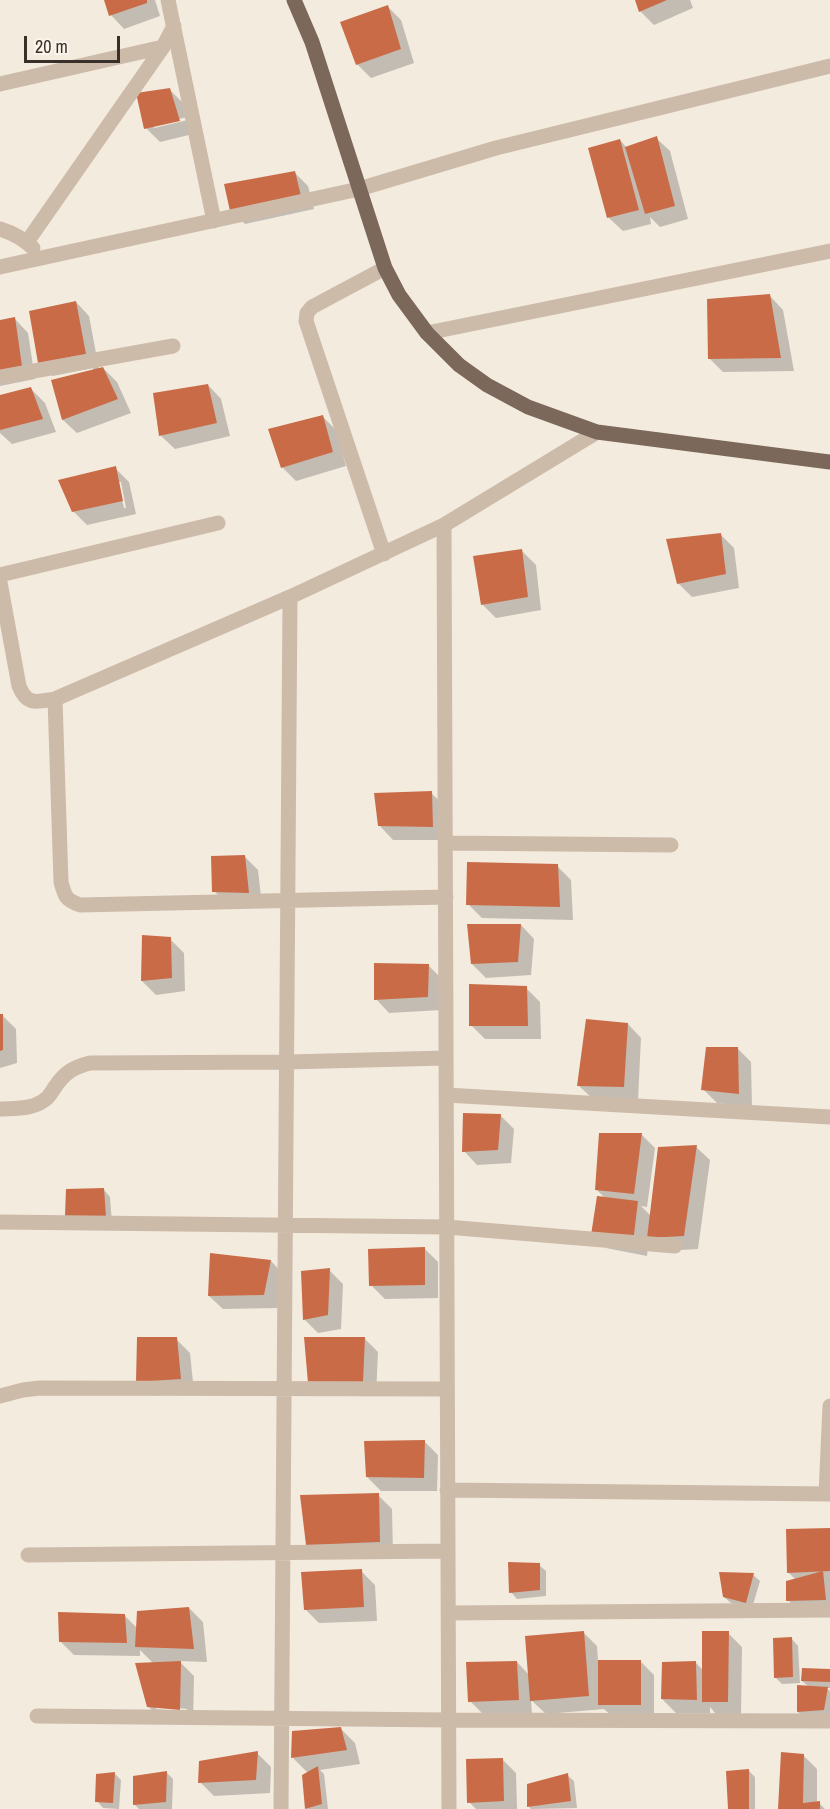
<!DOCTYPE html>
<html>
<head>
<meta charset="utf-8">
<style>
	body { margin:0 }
	#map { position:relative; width:830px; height:1809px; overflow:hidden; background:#f4ebdf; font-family:"Archivo Narrow",sans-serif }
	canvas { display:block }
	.scale { position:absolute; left:24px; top:36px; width:96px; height:27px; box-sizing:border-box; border:3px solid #3a302a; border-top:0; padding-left:8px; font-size:18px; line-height:21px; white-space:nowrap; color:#3a302a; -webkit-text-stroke:4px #fbf5ec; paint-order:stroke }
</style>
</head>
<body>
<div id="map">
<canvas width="830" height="1809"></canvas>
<div class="scale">20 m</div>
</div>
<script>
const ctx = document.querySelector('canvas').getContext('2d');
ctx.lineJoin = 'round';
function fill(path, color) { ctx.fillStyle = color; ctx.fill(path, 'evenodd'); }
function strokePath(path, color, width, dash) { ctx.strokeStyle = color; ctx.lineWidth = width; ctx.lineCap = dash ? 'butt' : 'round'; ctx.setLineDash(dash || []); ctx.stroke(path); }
const shadow = new Path2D(`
	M106 0H155L160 16 124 29 111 15Z
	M637 0H690L693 8 654 25 640 11Z
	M387 6 401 20 414 63 371 78 357 64Z
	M170 90 184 104 193 134 160 142 146 128ZM187 117 188 120 154 128V125Z
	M656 138 670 151 688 219 660 227 650 217 651 224 623 231 609 218 590 149 620 140 627 148Z
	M294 172 308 186 314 209 245 224 231 210Z
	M770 296 783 310 794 371 723 372 709 358Z
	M76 302 89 316 99 369 103 368 117 382 131 413 77 433 63 420 53 381 93 371V368L53 376 39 362Z
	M15 319 28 333 35 379 0 386V321Z
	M208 385 221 399 230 436 175 449 161 436 155 395Z
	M31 389 45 403 56 432 12 444 0 433V396Z
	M323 417 337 431 346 466 296 481 283 468 270 430Z
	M115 468 129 482 136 514 87 525 73 511ZM118 482H121L126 508H124Z
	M720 534 734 548 739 588 692 597 678 583Z
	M522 551 536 565 541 610 496 618 483 605Z
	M431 793 445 806 446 840H393L380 826Z
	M244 856 258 870 262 906 228 905 214 891Z
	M557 866 571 880 573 920 482 918 468 904Z
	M521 925 534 939 531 975 486 978 472 964Z
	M144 937 170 939 184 953 185 991 156 995 142 981Z
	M429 966 443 980 442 1010 389 1013 376 999Z
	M526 988 540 1002 541 1039H485L471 1025Z
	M0 1015H2L16 1029 17 1063 0 1068Z
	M628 1024 641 1038 638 1100 593 1099 579 1086Z
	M738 1049 751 1062 752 1107 717 1103 703 1089Z
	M500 1115 514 1129 511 1163 477 1165 464 1151Z
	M641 1134 655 1148 647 1207 641 1206 651 1216 696 1147 710 1160 698 1249 662 1251 649 1238 647 1256 606 1248 592 1234 606 1199 597 1190Z
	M104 1190 110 1197 112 1223 73 1222Z
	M425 1249 438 1262V1298L385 1299 371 1285Z
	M271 1261 284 1275 278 1308 223 1309 209 1296Z
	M329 1270 343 1284 341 1329 318 1333 304 1319Z
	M138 1338 176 1339 190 1353 194 1392 151 1396Z
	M364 1338 378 1352 376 1395 324 1396 310 1383Z
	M424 1441 438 1455 437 1491H381L367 1477Z
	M378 1495 392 1509 393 1555 321 1558 307 1544Z
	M830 1529V1606L795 1607 788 1600 796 1580 788 1572Z
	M539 1565 546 1571V1596L517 1599 511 1592Z
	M361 1571 375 1585 377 1621 319 1623 305 1609Z
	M753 1575 760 1581 752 1608 731 1603 724 1597Z
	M189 1608 203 1622 207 1662 179 1661 194 1676 193 1723 162 1720 148 1706 154 1664 140 1650V1656L74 1655 60 1641 124 1615 138 1629ZM156 1706 187 1709V1712L156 1709Z
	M583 1632 597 1646 598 1661H640L654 1675V1719L614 1718 604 1709 546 1714 531 1700 532 1714 484 1715 470 1701 517 1662 530 1676Z
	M728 1633 742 1647 741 1715H717L710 1707V1713H676L662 1699 695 1662 704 1671Z
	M792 1639 798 1646 800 1683 782 1684 775 1677Z
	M830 1671V1688H826L830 1691V1717L805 1718 798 1712 810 1688 802 1681Z
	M341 1729 355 1743 360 1764 320 1770 324 1774 328 1809H307L303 1776 308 1773 293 1758Z
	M257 1753 271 1767 270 1793 214 1796 200 1782Z
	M803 1755 817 1769V1803H819L825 1809H779Z
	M502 1759 516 1773 517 1809H476L469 1802Z
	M748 1770 755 1777V1809H731Z
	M166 1772 173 1779 172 1809H139L134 1804Z
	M115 1774 121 1780 119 1809 103 1808 97 1801Z
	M567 1775 574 1781 577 1808 531 1809 529 1807Z`);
const building = new Path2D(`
	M104 0H147V3L109 16Z
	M635 0H667L639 12Z
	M388 5 401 49 356 65 340 22Z
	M170 88 180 121 144 129 136 93Z
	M657 136 675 206 645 214 625 147Z
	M620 139 639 210 607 218 588 148Z
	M295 171 301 196 230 211 224 184Z
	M770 294 781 358 708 359 707 299Z
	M76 301 86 354 38 363 29 311Z
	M15 317 22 366 0 370V320Z
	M103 367 118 399 62 420 51 380Z
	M208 384 217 423 159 436 153 393Z
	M31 387 43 419 0 430V395Z
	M323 415 333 452 281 468 268 429Z
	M116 466 123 501 72 512 58 480Z
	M721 533 726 574 677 584 666 539Z
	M522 549 528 597 481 605 473 556Z
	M432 791 433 827 378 826 374 793Z
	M245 855 249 893 212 892 211 856Z
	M467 862 558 864 560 907 466 905Z
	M467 924H521L518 962 471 964Z
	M142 935 171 937 172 978 141 981Z
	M374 963 429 964 428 997 374 1000Z
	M469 984 527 986 528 1026H469Z
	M0 1014H3V1050L0 1051Z
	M586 1019 628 1023 624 1087 577 1086Z
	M706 1047H738L739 1094 701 1090Z
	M463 1113 501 1114 498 1150 462 1152Z
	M599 1133H642L634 1194 595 1190Z
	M697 1145 684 1236 647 1238 658 1147Z
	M104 1188 106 1217 65 1216 66 1189Z
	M597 1196 638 1201 633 1243 591 1235Z
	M425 1247V1285L369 1286 368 1249Z
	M210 1253 271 1260 264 1295 208 1296Z
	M330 1268 328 1315 303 1320 301 1271Z
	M137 1337H177L181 1379 136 1382Z
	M304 1337H365L363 1382 308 1383Z
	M425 1440 424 1478 366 1477 364 1441Z
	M379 1493 380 1542 306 1545 300 1495Z
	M830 1528V1571L787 1573 786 1529Z
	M508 1562 540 1563V1590L509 1593Z
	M362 1569 364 1607 304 1610 301 1572Z
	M823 1571 826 1600 786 1601V1581Z
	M719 1572 754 1573 746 1603 723 1597Z
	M189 1607 194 1649 135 1647 137 1611Z
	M58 1612 125 1614 127 1643 59 1642Z
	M584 1631 589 1696 530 1701 525 1636Z
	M702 1631H729L728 1702H702Z
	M792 1637 793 1677 774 1678 773 1638Z
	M598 1660H641V1705H598Z
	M181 1661 180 1710 147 1707 135 1663Z
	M517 1661 519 1700 468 1702 466 1662Z
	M696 1661 697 1700 661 1699 662 1662Z
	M802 1668 830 1669V1682L801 1681Z
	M797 1685 828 1687 824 1710 797 1712Z
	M341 1727 347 1750 291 1758 292 1731Z
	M258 1751 256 1780 198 1783 199 1761Z
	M781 1752 804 1754 803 1803 820 1801V1809H778Z
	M503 1758 504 1801 467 1803 466 1759Z
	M318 1766 322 1804 305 1809 302 1775Z
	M749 1769V1809H728L726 1771Z
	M167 1771 166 1802 133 1805V1776Z
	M115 1772 113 1803 95 1802 96 1774Z
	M568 1773 571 1801 527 1807V1784Z`);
const minor = new Path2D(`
	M168 0 214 221
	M0 84 163 47
	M0 229C13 233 24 239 33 248
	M27 242 163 47 174 26
	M0 267 359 189 496 148 830 66
	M427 333 830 251
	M0 377 173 346
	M444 525 449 1809
	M384 554 306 321 307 313 312 307 385 268
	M0 575 218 523
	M0 582 19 686C27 706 36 702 55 699L290 597 444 525 597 432
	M55 699 61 882C65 897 66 900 80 905L446 897
	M445 843 671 845
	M446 1095 830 1117
	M0 1109C15 1108 34 1110 47 1098 50 1095 53 1090 55 1087 65 1072 74 1067 90 1063L287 1062 446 1058
	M0 1222 447 1227 675 1246
	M0 1396 23 1390 40 1388 447 1389
	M447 1490 830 1494
	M826 1494 830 1406
	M28 1555 448 1551
	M448 1613 830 1610
	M37 1716 449 1720 830 1721
	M281 1809 290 597`);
const major = new Path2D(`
	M294 0 312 42 385 268 399 295 427 333 459 365 487 385 528 407 597 432 830 462`);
fill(shadow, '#0003');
fill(building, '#ca6b47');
strokePath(minor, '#cdbbaa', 15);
strokePath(major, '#7c675b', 15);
</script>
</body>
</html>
